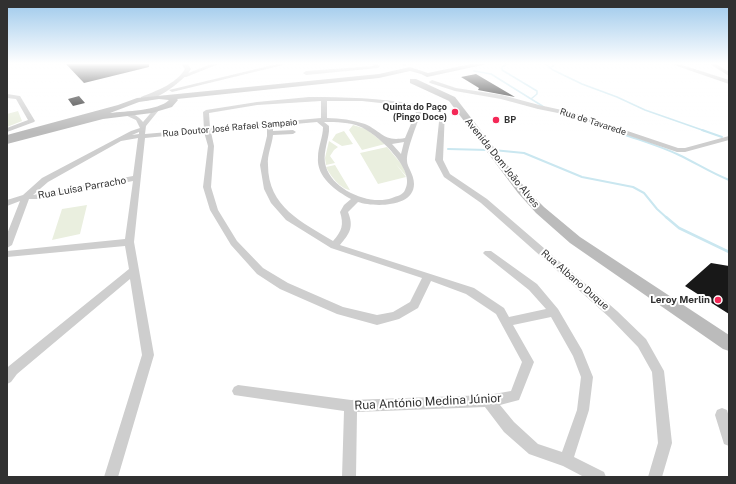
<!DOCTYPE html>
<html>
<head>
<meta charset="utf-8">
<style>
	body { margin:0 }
	#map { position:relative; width:736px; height:484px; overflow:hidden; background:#fff; font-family:"Public Sans",sans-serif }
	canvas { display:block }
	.frame { position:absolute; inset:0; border:8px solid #313131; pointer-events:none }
</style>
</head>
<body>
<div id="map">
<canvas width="736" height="484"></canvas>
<div class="frame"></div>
</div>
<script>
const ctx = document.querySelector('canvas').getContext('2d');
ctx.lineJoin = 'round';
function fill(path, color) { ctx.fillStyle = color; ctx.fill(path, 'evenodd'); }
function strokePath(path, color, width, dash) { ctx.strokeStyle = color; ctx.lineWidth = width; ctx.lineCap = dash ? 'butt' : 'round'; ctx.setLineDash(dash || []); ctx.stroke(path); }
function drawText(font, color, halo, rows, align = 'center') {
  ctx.font = font + ' "Public Sans",sans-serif'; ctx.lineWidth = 4; ctx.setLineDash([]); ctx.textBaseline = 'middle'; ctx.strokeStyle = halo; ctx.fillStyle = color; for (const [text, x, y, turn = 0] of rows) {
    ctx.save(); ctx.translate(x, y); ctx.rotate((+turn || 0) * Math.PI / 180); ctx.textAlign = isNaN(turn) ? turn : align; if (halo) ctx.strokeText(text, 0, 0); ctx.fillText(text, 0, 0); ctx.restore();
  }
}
const green = new Path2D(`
	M18 111 22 121 7 127V114Z
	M353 125 366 129 385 144 362 150 349 130Z
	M344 131 353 144 342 146 332 140 336 134Z
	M329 141 338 147 334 150 330 156 335 163 326 165 325 158Z
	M387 147 403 166 407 177 395 163 406 177 378 184 360 153Z
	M335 165 350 190C340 189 330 175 326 167Z
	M87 205 80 234 52 240 62 209Z`);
const streamFar2 = new Path2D(`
	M507 64 502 67V70L537 91V94L531 99
	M546 64 553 70 582 84 617 97 645 110 705 131
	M550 68 556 64
	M474 71 491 74 544 107`);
const streamFar1 = new Path2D(`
	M702 130 722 137
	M620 133C639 140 660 146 679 155 696 163 711 173 729 180
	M448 149 488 150
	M493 150 524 153 582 177 633 187 644 193 657 209 667 218`);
const stream = new Path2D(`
	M666 217 679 228 729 252`);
const building = new Path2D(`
	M66 64H149V67L84 83Z
	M476 74 515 97 478 90 479 88 461 77Z
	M79 96 85 103 73 106 68 99Z
	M711 263 729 266V314L685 286Z`);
const minor = new Path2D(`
	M211 64H219L186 77 181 76Z
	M277 64H287L172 92 169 90Z
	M373 64H378L380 67 378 68 306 75 303 73 306 71 374 66Z
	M401 64H406V65L404 66Z
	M671 64H679L729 80V84Z
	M710 64H716L729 72V76Z
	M432 80 456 88 502 95 539 105 571 112 678 148H685L729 136V140L685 152H677L568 115 538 109 501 99 455 91 430 83 429 82Z
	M7 94 20 96 35 121 34 122 7 132V128L28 120 16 99 7 98Z
	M309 97C345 97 380 98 415 104 425 105 435 105 445 110L443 160 450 174 487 199 617 311 646 339 664 371 672 443 662 477H648L658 443 652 372 638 347 609 317 481 203 444 177 435 160 440 112 423 108C419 119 406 150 407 161 407 167 414 174 414 184 414 208 373 207 358 202L348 212C354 227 350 233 340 245L474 288 504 308 509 317 546 309 529 290 485 255 483 253 485 251H491L537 284 558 309 582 350 593 377 589 410 574 457 604 472 606 477H584L563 466 529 454 504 432 485 407 357 412 356 477H342L344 411 234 395 232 391 234 387 238 385 351 400 488 395 511 391 522 362 496 314 466 294 431 281 418 308 399 319 377 325 337 314 280 289 257 274 231 245 210 210 203 187 208 146 204 132 145 138 134 242 154 355 118 477H104L142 355 130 279 17 374 11 382 7 384V368L9 366 129 269 125 246 7 257V251L125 239 133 181 39 199H29L12 245 7 248V234L20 201 7 206V200L23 195 42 178 131 131 140 128 136 120 125 115V113C132 112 139 117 143 122L155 108H159V110L146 126 145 134 204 129 203 112 206 110 257 102ZM321 101V118L210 128 209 113 257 105ZM327 101H362L418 107 405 138C383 142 383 132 365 124 353 120 340 118 327 118ZM317 122 323 127C323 137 318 147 318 157 316 177 336 191 351 199L344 205 340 212C344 225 342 231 333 241 302 222 268 207 268 165 267 155 272 145 273 135L293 134 296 132 293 130 273 131V126ZM324 122C337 122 349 122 361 127 377 134 417 170 405 190 403 195 397 196 392 198 370 206 333 190 326 167 322 155 328 142 329 131V126ZM267 127V136L260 165 264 189 271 203 286 220 331 248 422 278 410 302 393 312 377 315 343 307 288 283 263 268 237 241 218 210 211 187 214 146 211 132ZM139 132V134L132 135ZM138 138 133 176 33 195 48 182 121 141ZM404 142 401 154 392 144ZM551 317 573 356 581 377 577 410 562 452 538 444 514 422 500 405 519 400 534 362 513 325Z
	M722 408 727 410 729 417V446L724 444 715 415 717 410Z`);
const tertiary = new Path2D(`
	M181 64H188L191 69C185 80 154 103 141 101V97C156 91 176 84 185 69Z`);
const secondary = new Path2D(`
	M471 64H487L427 77 421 74 410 71 379 78 177 99 178 100 172 107 152 113 103 119 7 144V135L118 105 137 98 379 74 410 67 428 73ZM159 99 169 100C158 111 125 111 110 113L139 102Z
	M410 79H416L455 97 526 189 544 207 580 237 729 335V351L723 349 570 243 536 213 518 193 449 101 410 83Z`);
const markers = [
	[455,112,4,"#f42857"],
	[496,120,4,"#f42857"],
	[718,300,4,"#f42857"]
];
const farPoinames = [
	["Quinta do Paço",447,107],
	["(Pingo Doce)",447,117],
	["BP",504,120,"left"]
];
const farStreetnames = [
	["Rua de Tavarede",593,122,18],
	["Rua Doutor José Rafael Sampaio",230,128,-5]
];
const streetNames = [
	["Avenida Dom João Alves",502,163,51],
	["Rua Luísa Parracho",82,188,-10],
	["Rua Albano Duque",575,280,41]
];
const poiNames = [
	["Leroy Merlin",710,300]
];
const nearStreetnames = [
	["Rua António Medina Júnior",428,402,-3]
];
fill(green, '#eaefdf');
strokePath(streamFar2, '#cae7f0', 1.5);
strokePath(streamFar1, '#cae7f0', 2);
strokePath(stream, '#cae7f0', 2.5);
fill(building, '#181818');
fill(minor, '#cecece');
fill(tertiary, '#cecece');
fill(secondary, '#bbb');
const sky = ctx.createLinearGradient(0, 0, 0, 132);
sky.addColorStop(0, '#9cc8eb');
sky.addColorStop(0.48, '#fff');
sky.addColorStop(1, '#ffffff00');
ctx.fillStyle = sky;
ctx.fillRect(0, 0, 736, 132);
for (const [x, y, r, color] of markers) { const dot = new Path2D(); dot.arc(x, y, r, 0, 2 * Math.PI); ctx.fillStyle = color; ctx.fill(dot); strokePath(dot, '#fff', 1.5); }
drawText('bold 9px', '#313131', '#fff', farPoinames, 'right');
drawText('9px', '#313131', '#fff', farStreetnames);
drawText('10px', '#313131', '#fff', streetNames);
drawText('bold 10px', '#313131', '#fff', poiNames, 'right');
drawText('12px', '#313131', '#fff', nearStreetnames);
</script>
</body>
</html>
